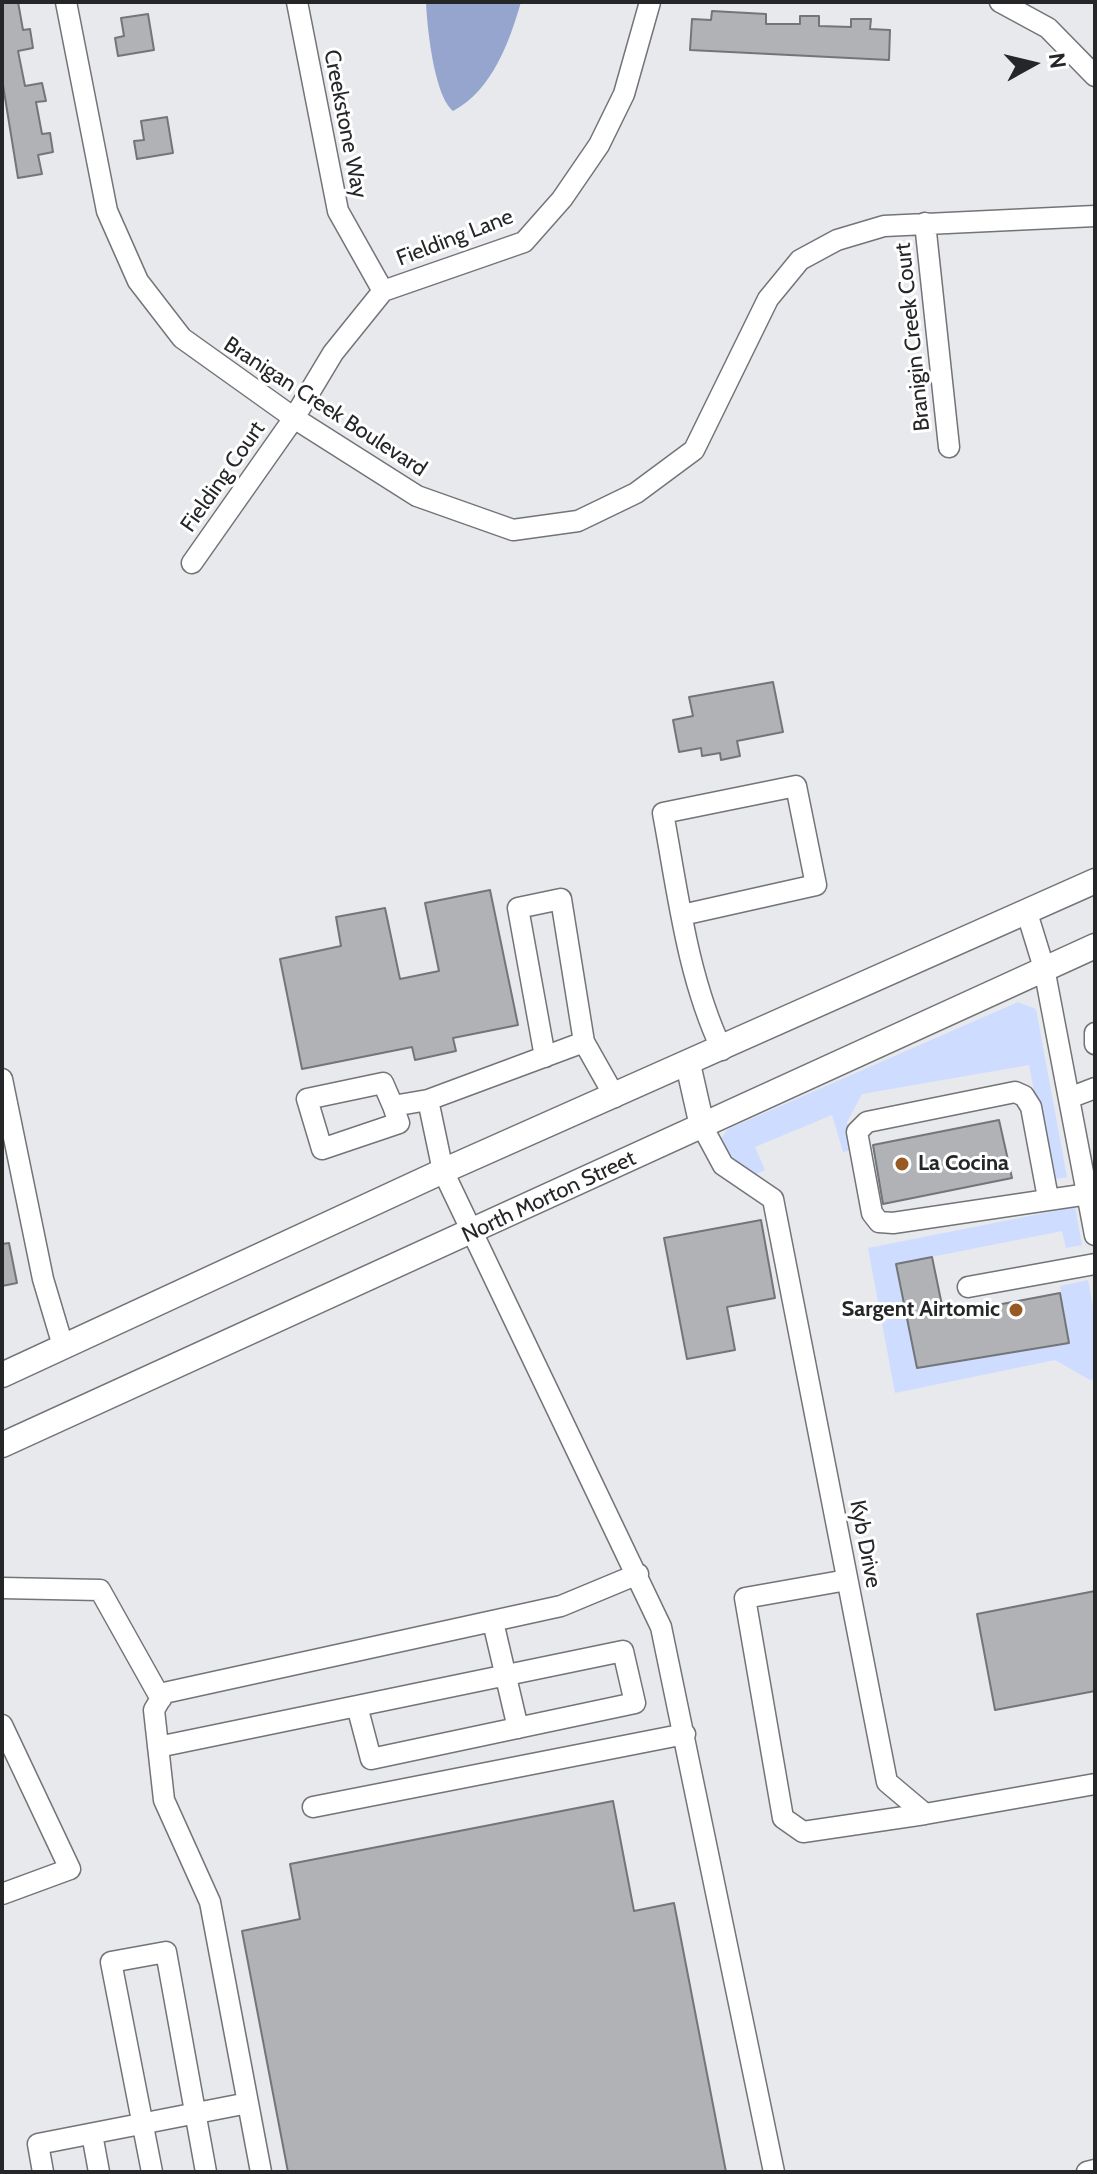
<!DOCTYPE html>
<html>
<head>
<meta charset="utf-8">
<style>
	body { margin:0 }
	#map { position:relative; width:1097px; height:2174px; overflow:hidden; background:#e8e9ec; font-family:Cabin,sans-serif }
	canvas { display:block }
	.frame { position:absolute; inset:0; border:4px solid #252627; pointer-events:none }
	.north { position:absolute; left:993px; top:24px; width:80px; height:80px; -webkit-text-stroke:6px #fff; paint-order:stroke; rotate:82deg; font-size:22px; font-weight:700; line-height:32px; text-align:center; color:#252627 }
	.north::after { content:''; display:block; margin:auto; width:28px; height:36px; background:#252627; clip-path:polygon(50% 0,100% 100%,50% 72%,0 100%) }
</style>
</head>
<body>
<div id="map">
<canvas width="1097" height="2174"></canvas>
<div class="frame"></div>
<div class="north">N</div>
</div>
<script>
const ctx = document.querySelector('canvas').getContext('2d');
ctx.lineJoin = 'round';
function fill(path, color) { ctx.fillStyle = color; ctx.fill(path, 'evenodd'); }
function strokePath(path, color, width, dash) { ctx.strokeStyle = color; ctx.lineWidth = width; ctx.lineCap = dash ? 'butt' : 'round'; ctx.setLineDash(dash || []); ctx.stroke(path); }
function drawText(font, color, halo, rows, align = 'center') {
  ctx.font = font + ' Cabin,sans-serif'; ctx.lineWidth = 6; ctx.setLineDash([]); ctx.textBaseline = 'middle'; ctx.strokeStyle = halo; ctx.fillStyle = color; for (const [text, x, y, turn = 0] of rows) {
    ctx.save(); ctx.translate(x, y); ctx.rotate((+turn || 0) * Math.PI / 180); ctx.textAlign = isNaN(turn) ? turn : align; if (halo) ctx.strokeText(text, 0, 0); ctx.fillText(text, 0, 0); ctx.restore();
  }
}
const green = new Path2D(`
	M1018 1002 1036 1009 1067 1177 1051 1180 1029 1065 862 1094 847 1122 853 1150 843 1152 832 1115 755 1147 765 1170 756 1174 724 1160 718 1143 728 1129Z
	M1075 1207 1082 1245 1066 1248 1062 1231 896 1264 917 1367 1069 1343 1060 1286 1088 1280 1095 1317V1379L1090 1380 1055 1360 895 1393 868 1248Z`);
const water = new Path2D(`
	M426 2H521C509 43 492 90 453 111 434 96 427 27 426 2Z`);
const building = new Path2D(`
	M2 2H18L23 30 30 29 33 48 18 51 25 86 42 83 46 101 36 102 42 134 50 133 53 152 38 155 42 174 18 178 2 79Z
	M712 11 766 14V24H800V16H819V26L851 27V19H871L870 29 890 30 889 60 690 50 692 19 711 20Z
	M148 14 154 50 118 56 115 38 124 36 121 18Z
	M167 117 173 153 137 159 134 141 144 140 141 121Z
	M773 682 783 732 737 741 740 756 721 760 720 753 702 756 701 748 679 752 673 720 693 716 689 697Z
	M490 890 518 1025 453 1038 456 1051 415 1060 412 1047 302 1069 280 959 341 946 336 917 385 908 400 979 439 971 425 903Z
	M999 1120 1012 1178 883 1204 873 1145Z
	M761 1220 775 1298 727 1307 735 1350 687 1359 664 1238Z
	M9 1243 17 1283 2 1286V1244Z
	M932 1257 944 1315 1060 1293 1069 1343 917 1368 896 1264Z
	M1095 1591V1691L995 1710 977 1614Z
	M613 1801 634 1911 674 1903 726 2172H288L242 1931 300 1919 290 1864Z`);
const minor = new Path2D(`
	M66 2 107 211 138 281 182 338 294 418 417 496 513 530 578 521 636 493 694 450 768 299 800 260 837 240 884 226 1095 216
	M297 2 338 211 383 291
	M1000 2 1048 28 1095 76
	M925 223 949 447
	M192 563 294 418 333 353 383 291 524 242 562 199 599 145 624 94 650 2
	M1027 913 1044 968 1095 1235
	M682 915 816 885 796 786 663 813C678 893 687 976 722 1050
	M1095 1033V1044
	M584 1042 615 1097
	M545 1057 518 908 561 899 584 1042 428 1100 443 1171 661 1627 774 2172
	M2 1079 43 1279 63 1346
	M1069 1098 1095 1088
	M393 1106 399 1123 322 1149 307 1099 383 1083 393 1106 428 1100
	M702 1126 723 1165 773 1199 887 1782 925 1814 1095 1784
	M1048 1198 1031 1107 1024 1096 1015 1092 867 1122 857 1132 872 1213 879 1222 893 1223 1095 1193
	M968 1287 1095 1264
	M847 1580 745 1598 783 1818 803 1832 925 1814
	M2 1588 100 1590 161 1699
	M493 1622 518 1728
	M2 1725 70 1869 2 1894
	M158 1747 357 1706 371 1759 635 1703 623 1651 357 1706
	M313 1807 685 1734
	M92 2134 99 2172
	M43 2172 38 2144 248 2103
	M152 2172 111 1962 166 1952 206 2172
	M261 2172 210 1902 164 1800 154 1710 164 1693 561 1606 638 1574
	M1087 2172 1095 2170`);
const major = new Path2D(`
	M688 1064 702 1126
	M2 1375 443 1171 1095 881
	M2 1445 1095 946`);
const markers = [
	[902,1164,8,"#995922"],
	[1016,1310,8,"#995922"]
];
const streetNames = [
	["Creekstone Way",345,124,79],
	["Fielding Lane",455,238,-21],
	["Branigin Creek Court",913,337,-96],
	["Branigan Creek Boulevard",325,407,33],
	["Fielding Court",223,477,-55],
	["North Morton Street",549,1197,-25],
	["Kyb Drive",865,1544,79]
];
const poiNames = [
	["La Cocina",918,1164],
	["Sargent Airtomic",1000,1310,"right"]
];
fill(green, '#cedcff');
fill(water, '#96a5cd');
fill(building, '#b1b2b5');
strokePath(building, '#747578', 2);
strokePath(minor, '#737477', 23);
strokePath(major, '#737477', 27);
strokePath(minor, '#fff', 20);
strokePath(major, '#fff', 24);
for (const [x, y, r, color] of markers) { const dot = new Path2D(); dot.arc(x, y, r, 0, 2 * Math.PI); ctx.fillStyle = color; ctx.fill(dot); strokePath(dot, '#fff', 3); }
drawText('22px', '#252627', '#fff', streetNames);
drawText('bold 22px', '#252627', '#fff', poiNames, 'left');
</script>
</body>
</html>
